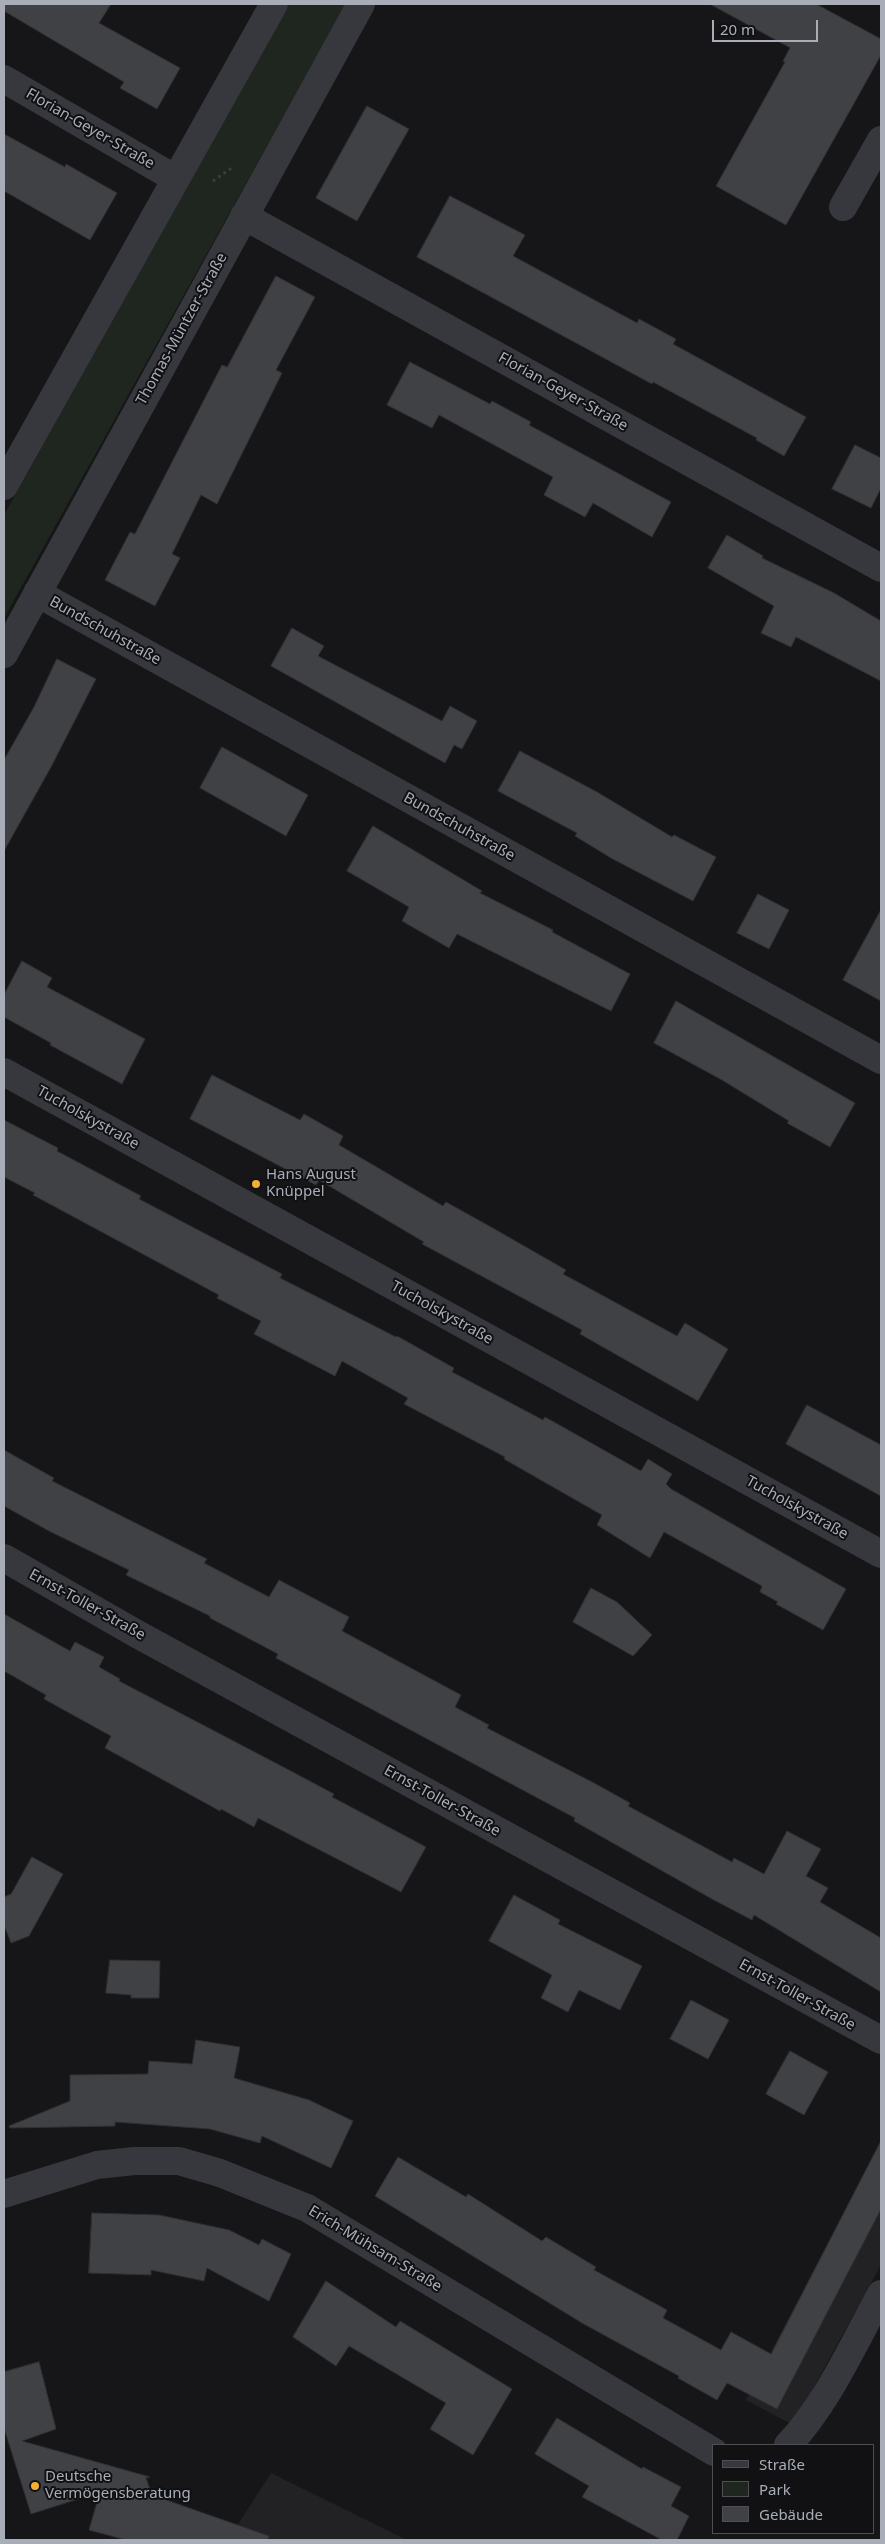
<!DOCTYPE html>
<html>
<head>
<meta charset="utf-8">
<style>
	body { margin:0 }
	#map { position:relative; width:885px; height:2544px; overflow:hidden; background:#161618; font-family:"Noto Sans",sans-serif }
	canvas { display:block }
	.frame { position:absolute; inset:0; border:5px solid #a8adb8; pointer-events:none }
	.legend { position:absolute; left:712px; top:2444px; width:162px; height:90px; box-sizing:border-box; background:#111113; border:1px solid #4d4f55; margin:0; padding:6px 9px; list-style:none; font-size:15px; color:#a8adb8 }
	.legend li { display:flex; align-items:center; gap:10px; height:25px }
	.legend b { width:25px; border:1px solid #4d4f55 }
	.scale { position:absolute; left:712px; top:20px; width:106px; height:22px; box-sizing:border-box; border:2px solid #a8adb8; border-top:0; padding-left:6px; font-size:15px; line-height:18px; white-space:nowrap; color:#a8adb8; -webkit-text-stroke:4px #111113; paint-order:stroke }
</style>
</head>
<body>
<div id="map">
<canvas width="885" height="2544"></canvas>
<div class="frame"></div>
<ul class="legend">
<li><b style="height:6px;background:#37383d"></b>Straße</li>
<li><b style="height:14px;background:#1e261f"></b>Park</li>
<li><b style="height:14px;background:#404145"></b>Gebäude</li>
</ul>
<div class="scale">20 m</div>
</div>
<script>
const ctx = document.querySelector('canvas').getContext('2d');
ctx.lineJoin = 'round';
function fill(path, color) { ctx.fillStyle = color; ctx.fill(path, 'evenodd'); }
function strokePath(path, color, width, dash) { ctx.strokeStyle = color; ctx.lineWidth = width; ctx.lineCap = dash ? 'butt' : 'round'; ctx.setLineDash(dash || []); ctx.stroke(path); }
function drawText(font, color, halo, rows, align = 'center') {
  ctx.font = font + ' "Noto Sans",sans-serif'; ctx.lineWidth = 4; ctx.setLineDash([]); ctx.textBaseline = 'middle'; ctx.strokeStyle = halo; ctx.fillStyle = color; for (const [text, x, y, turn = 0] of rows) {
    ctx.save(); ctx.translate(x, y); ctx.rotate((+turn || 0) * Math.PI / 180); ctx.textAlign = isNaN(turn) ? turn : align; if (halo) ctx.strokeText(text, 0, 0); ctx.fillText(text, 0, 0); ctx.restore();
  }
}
const built = new Path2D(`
	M881 2140V2265L793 2425 746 2400Z
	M271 2473 407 2540H228Z`);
const green = new Path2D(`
	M289 4H346L4 618V515Z`);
const building = new Path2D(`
	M4 4H111L99 23 180 68 157 109 120 88 124 82 4 11Z
	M710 4H816L881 39V55L786 225 716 186 785 62 783 61 790 48Z
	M367 106 409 129 357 221 316 198Z
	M4 134 65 167 66 164 117 193 90 240 4 191Z
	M450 196 525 235 513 256 637 323 639 319 676 339 673 344 806 417 784 456 756 440 757 438 653 382 652 384 417 257Z
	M276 276 315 297 276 370 282 373 217 504 201 495 172 554 180 558 155 606 105 580 130 532 135 534 222 365 227 367Z
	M410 362 490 404 492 401 531 422 529 425 671 502 652 537 593 503 585 517 544 495 553 477 439 415 432 428 387 405Z
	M855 445 881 458V488L871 508 832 489Z
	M727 535 763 556 762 558 834 593 881 621V681L796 637 791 647 761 633 774 606 708 568Z
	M292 628 324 646 318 656 442 721 450 706 477 721 462 749 454 745 445 763 271 666Z
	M57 659 96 679 51 767 4 851V760L34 707Z
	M222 747 308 795 286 836 200 788Z
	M520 751 597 792 672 837 674 835 716 857 693 901 611 858 575 836 577 833 498 791Z
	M373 826 482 891 480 893 553 930 552 932 630 974 611 1011 457 934 449 948 402 921 409 907 347 871Z
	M758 894 789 910 769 949 737 933Z
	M881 910V1001L843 980Z
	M22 961 52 978 47 987 145 1039 122 1084 50 1045 51 1043 4 1017V995Z
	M676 1001 855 1103 830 1147 787 1123 789 1121 722 1080 654 1043Z
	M212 1075 300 1120 304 1114 343 1136 339 1145 443 1206 446 1202 491 1227 566 1270 563 1274 677 1336 685 1323 728 1349 698 1401 580 1334 582 1330 422 1244 424 1242 319 1180 316 1185 190 1119Z
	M4 1120 58 1148 57 1151 141 1196 139 1199 282 1274 280 1278 396 1337 397 1336 454 1368 452 1372 543 1420 545 1417 641 1471 648 1459 672 1474 666 1484 671 1489 846 1589 823 1630 776 1604 778 1602 760 1592 762 1586 664 1532 650 1558 597 1525 602 1515 504 1459 505 1457 404 1404 408 1398 342 1361 335 1376 254 1334 261 1321 217 1298 219 1295 33 1195 35 1193 4 1177Z
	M807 1405 881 1445V1496L786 1444Z
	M4 1450 54 1478 52 1481 207 1559 204 1563 269 1597 279 1580 349 1617 342 1631 461 1695 455 1707 489 1725 487 1728 594 1783 630 1803 628 1806 732 1862 734 1858 764 1874 787 1831 821 1849 806 1876 828 1888 820 1902 881 1938V1992L754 1915 752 1920 712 1899 574 1821 575 1818 276 1658 278 1654 210 1618V1616L126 1575 129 1570 49 1531 4 1506Z
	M591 1588 617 1602 652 1635 633 1656 573 1622Z
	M4 1614 70 1651 75 1642 104 1657 99 1667 120 1679 119 1681 287 1769 334 1794 332 1797 426 1847 401 1892 258 1818 254 1827 221 1809 220 1811 105 1748 111 1736 44 1699 46 1695 4 1671Z
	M32 1857 63 1874 29 1936 11 1943 4 1925V1897L11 1894Z
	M514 1895 560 1920 558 1924 642 1966 620 2010 579 1990 568 2012 541 1998 552 1975 489 1941Z
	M110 1960 160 1961 159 1998H131V1995L106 1993Z
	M691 2000 729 2020 708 2059 670 2039Z
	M196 2040 240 2047 234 2078 309 2100 353 2121 331 2168 262 2136 260 2143 210 2129 115 2122V2126L10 2128 9 2126 70 2101V2075L148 2074 149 2061 192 2064Z
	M790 2051 828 2072 804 2115 766 2094Z
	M881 2141V2209L777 2409 727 2383 717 2400 678 2378 679 2376 582 2323 375 2196 398 2157 466 2197 468 2194 542 2241 546 2237 596 2267 594 2270 667 2310 663 2318 721 2350 731 2332 771 2354Z
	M92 2213 159 2215 229 2230 259 2245 262 2239 291 2254 269 2301 207 2268 204 2281 151 2270V2275L89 2273Z
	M326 2281 396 2327 400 2321 512 2389 473 2455 430 2429 446 2403 349 2346 336 2366 293 2337Z
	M39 2362 56 2429 22 2441 150 2477 146 2478 152 2495 269 2536 268 2540H126L89 2530 100 2492 31 2514 4 2428V2372Z
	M557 2418 642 2469 643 2467 681 2487 671 2506 689 2516 677 2540H662L582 2497 589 2486 535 2454Z`);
const path = new Path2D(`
	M213 181 233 167`);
const minor = new Path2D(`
	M4 79 176 179
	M843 207 881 140
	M244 216 881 568
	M4 486 274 4
	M37 593 881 1060
	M4 654 361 4
	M4 1072 881 1554
	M4 1558 137 1634 881 2040
	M4 2194 97 2165 134 2161H179L220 2173 307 2208 714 2452
	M788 2445C827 2404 854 2343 881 2294`);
const markers = [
	[256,1184,5,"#f2b134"],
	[35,2486,5,"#f2b134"]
];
const streetNames = [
	["Florian-Geyer-Straße",90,129,30],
	["Thomas-Müntzer-Straße",182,329,-61],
	["Florian-Geyer-Straße",563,392,29],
	["Bundschuhstraße",105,631,29],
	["Bundschuhstraße",459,827,29],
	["Tucholskystraße",88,1118,29],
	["Tucholskystraße",442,1313,29],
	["Tucholskystraße",797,1508,29],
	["Ernst-Toller-Straße",87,1605,29],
	["Ernst-Toller-Straße",442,1801,29],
	["Ernst-Toller-Straße",797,1995,29],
	["Erich-Mühsam-Straße",375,2249,31]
];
const poiNames = [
	["Hans August",266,1175],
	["Knüppel",266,1192],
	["Deutsche",45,2477],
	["Vermögensberatung",45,2494]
];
fill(built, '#222225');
fill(green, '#1e261f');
fill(building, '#404145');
strokePath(building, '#303034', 1);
strokePath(path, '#3d3f44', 3, [2.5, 4]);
strokePath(minor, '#37383d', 28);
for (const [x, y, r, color] of markers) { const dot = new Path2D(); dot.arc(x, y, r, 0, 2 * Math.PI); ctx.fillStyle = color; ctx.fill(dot); strokePath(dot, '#111113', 2); }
drawText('15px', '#a8adb8', '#111113', streetNames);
drawText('15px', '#a8adb8', '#111113', poiNames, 'left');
</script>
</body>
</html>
